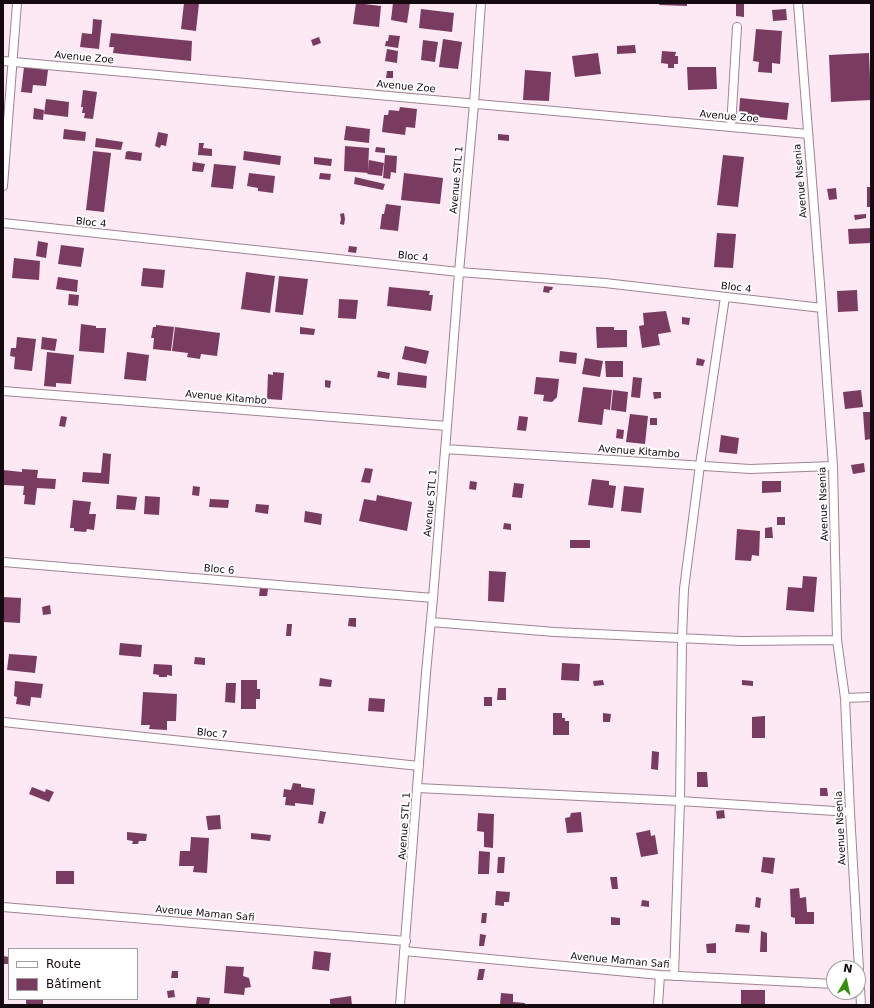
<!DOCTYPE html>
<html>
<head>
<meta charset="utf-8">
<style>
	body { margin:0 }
	#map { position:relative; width:874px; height:1008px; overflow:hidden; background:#fde9f4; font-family:"DejaVu Sans",sans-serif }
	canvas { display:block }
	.frame { position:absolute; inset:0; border:4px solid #150a10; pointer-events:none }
	.legend { position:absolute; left:8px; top:948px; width:130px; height:52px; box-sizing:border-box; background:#fff; border:1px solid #a19d9f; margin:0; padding:5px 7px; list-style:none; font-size:12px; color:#150a10 }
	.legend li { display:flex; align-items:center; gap:8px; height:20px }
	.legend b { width:20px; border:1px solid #a19d9f }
	.north { position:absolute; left:826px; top:960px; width:40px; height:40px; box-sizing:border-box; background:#fff; border:1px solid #a19d9f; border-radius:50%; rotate:9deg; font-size:11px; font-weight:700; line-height:16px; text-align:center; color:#150a10 }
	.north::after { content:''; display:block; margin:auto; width:14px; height:18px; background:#349108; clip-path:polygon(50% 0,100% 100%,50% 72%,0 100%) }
</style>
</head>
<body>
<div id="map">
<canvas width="874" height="1008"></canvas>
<div class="frame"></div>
<ul class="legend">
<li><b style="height:5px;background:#fff"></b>Route</li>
<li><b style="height:11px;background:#793b60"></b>Bâtiment</li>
</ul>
<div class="north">N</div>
</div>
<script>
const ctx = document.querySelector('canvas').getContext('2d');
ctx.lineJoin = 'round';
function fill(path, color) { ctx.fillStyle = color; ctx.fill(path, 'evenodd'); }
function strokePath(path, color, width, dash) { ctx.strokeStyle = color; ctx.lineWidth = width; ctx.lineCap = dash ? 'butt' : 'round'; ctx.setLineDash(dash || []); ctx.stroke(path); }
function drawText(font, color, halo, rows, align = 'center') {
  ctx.font = font + ' "DejaVu Sans",sans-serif'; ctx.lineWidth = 4; ctx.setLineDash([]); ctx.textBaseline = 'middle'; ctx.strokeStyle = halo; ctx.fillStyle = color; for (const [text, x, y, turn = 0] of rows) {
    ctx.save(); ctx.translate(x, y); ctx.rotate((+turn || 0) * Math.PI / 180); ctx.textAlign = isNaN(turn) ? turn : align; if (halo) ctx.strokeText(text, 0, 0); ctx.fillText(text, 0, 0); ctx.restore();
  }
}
const building = new Path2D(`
	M184 3H199L196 31 181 29Z
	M356 3 381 6 379 27 353 24Z
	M393 3H410L407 23 391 20Z
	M660 3H687V6L659 5Z
	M736 3 744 4V17L736 16Z
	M421 9 454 13 452 32 419 28Z
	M786 9 787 20 773 21 772 10Z
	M93 19 102 20 99 49 80 47 82 33 92 34Z
	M756 29 782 31 780 64 772 63V73L758 72 759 62 753 61Z
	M111 33 192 41 191 61 113 53 114 47H109Z
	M389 35 400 36 398 48 385 46 386 41H388Z
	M319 37 321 43 313 46 311 40Z
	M443 39 462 42 458 69 439 67Z
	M423 40 438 42 435 62 421 60Z
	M635 45 636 53 617 54V46Z
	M387 49 398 51 397 63 385 61Z
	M662 51 676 52 675 56H678V64H674V68H668V64L661 63Z
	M598 53 601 74 575 77 572 56Z
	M869 53 871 100 831 102 829 55Z
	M24 67 48 70 46 86 33 85 32 93 21 92Z
	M687 67H716L717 89 688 90Z
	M525 70 551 72 549 101 523 100Z
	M387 71H393V78H386Z
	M83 90 97 92 93 119 84 118 85 113H82L83 107H81Z
	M740 98 789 103 787 120 739 115Z
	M46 99 69 102 68 117 44 114Z
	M400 107 417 109 415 128 406 127 405 135 382 132 384 115H388L389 110 399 111Z
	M34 108 44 110 43 120 33 119Z
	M346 126 370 129 369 143 344 140Z
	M64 129 86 132 85 141 63 139Z
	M158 132 168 134 166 146 161 145 160 148 155 146Z
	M498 134 509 135V141L498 140Z
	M96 138 123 142 121 150 95 147Z
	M199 143H204L203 148 212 149V156L198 155Z
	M345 146 369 148 368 171 369 160 384 163 382 176 367 174 368 173 344 171Z
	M376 147 385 148V153L375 152Z
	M93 151 111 153 104 212 86 210Z
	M128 151 142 153 141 161 125 159 126 152Z
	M244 151 281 156 280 165 243 160Z
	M385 155 397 156 396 173 391 172 390 179 383 178Z
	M723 155 744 157 738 207 717 205Z
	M314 157 332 159 331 166 314 164Z
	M193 162 205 164 203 172 192 171Z
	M214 164 236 166 233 189 211 187Z
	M249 173 275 176 273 193 258 191V188L247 186Z
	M320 173 331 174 330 180 319 179Z
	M404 173 443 178 440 204 401 200Z
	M355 177 385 184 383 190 354 184Z
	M867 187H871V207H867Z
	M836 188 837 199 829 200 827 189Z
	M386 204 401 206 398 231 380 229 382 214H384Z
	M344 213 345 219 344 225 340 224 341 219 340 214Z
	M866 214V218L855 220 854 215Z
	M871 228V243L849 244 848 229Z
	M717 233 736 234 733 268 714 267Z
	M38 241 48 243 46 258 36 256Z
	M61 245 84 248 81 267 58 264Z
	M349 246 357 247 356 253 348 252Z
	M14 258 40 261 39 280 12 278Z
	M143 268 165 270 163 288 141 286Z
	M246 272 275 276 270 313 241 309Z
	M279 276 308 279 303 315 275 312Z
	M58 277 78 280 77 292 56 289Z
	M544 286 553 287 552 290H550L549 293 543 292Z
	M389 287 430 291 429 295H433L431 311 387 306Z
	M857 290 858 311 838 312 837 291Z
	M69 294 79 295 78 306 68 305Z
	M339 299 358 300 356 319 338 318Z
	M666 311 671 332 658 334 660 345 642 348 639 326 644 325 643 313Z
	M682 317 690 318 689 325 682 324Z
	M81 324 96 326V328H106L104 353 79 351Z
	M156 325 174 327 171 351 153 349 154 338H151L153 327H156Z
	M175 327 220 333 217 356 201 354 200 359 187 357 188 353 172 351Z
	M300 327 315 329 314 335 300 334Z
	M596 327H614V330H627V347L597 348Z
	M17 337 36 339 32 371 14 369 15 357 10 356 11 348H16Z
	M42 337 57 339 55 351 41 349Z
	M405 346 429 351 426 364 402 359Z
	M560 351 577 353 576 364 559 362Z
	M47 352 74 355 71 384 56 383V387L44 386Z
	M127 352 149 355 146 381 124 379Z
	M585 358 603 361 600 377 582 374Z
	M697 358 705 360 703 366 696 365Z
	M605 361H623V377H606Z
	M378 371 390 373 389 379 377 377Z
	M273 372 284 373 282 400 267 399 268 374 273 375Z
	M398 372 427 376 426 388 397 385Z
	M536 377 559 379 557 397 552 402 543 401 544 395 534 394Z
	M633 377 642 378 640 398 631 397Z
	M325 380 331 381 330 388 325 387Z
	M583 387 612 390 610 410 604 409 602 425 578 422Z
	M613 390 628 392 626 412 611 410Z
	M861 390 863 407 845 409 843 392Z
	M653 392H661V398L654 399Z
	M863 412H871V439L865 440Z
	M630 414 648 416 645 444 626 442Z
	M61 416 67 417 65 427 59 426Z
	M519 416 528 417 526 431 517 430Z
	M650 418H657V425H650Z
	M617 429 624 430 623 439 616 438Z
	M721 435 739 438 737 454 719 452Z
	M103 453 111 454 109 484 82 482 83 472 101 473Z
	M864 463 865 472 853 474 851 465Z
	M365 468 373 469 370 483 361 482Z
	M22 469 38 470 37 478 56 479 55 489 37 488 35 505 24 504 25 495H23L24 486 3 485V470L22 472Z
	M592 479 609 481V485L616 486 613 508 588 505Z
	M470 481 477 482 476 490 469 489Z
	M762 481H781V492L762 493Z
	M514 483 524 484 522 498 512 497Z
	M193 486 200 487 199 496 192 495Z
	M624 486 644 488 641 513 621 511Z
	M117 495 137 497 135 510 116 509Z
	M377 495 412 502 407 531 359 521 364 499 376 501Z
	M145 496 160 497 159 515 144 514Z
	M210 499 229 500 228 508 209 507Z
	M73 500 91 502 89 514H96L94 530 87 529 86 532 74 531V528H70Z
	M256 504 269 505 268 514 255 512Z
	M305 511 322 514 321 525 304 522Z
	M777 517H785V525H777Z
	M504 523 511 524V530L503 529Z
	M772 527 773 538H765V528Z
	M737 529 760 531 759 556 752 555 751 561 735 560Z
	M570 540H590V548H570Z
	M489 571 506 572 504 602 488 601Z
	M803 576 817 577 814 612 786 610 788 587 802 588Z
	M260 588 268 589 267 596H259Z
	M3 597 21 598 20 623 3 622Z
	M50 605 51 614 43 615 42 607Z
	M349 618H356V627L348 626Z
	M287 624H292L291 636H286Z
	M120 643 142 645 141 657 119 655Z
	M9 654 37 656 35 673 7 670Z
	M195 657 205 658V665L194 664Z
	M562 663 580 664 579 681 561 680Z
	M154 664 172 665V676L167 675V677H159V675L153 674Z
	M320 678 332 680 331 687 319 686Z
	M241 680H257V689H260V699H256V709H241Z
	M603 680 604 685 594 686 593 681Z
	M742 680 753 681V686L742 685Z
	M15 681 43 684 41 698 31 697 30 706 16 704 17 697 14 696Z
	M226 683H236L235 703 225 702Z
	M498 688H506V700H497Z
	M143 692 177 694 176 721H167V730L149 729 150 725H141Z
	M484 697H492V706H484Z
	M369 698 385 699 384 712 368 711Z
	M553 713H562V718H565V721H569V735H553Z
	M603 713 611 714 610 722H603Z
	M765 716V738H752V717Z
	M652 751 659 752 658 770 651 769Z
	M697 772H707L708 787H697Z
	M293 783 301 784V787L315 789 313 805 295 803V806L285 805 286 797H283L284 789 291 790Z
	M32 787 45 792 46 789 54 792 49 802 29 794Z
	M820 788H827L828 796H820Z
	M724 810 725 818 717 819 716 811Z
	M320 811 326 812 323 824 318 823Z
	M581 812 583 832 567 833 565 818 570 817 571 813Z
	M478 813 494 814 493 848 484 847V832L477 831Z
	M220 815 221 829 208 830 206 816Z
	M650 830 651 836 655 835 658 854 641 857 636 833Z
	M127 832 147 834 146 841H139L138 844H132L133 841 127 840Z
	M251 833 271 835 270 841 251 839Z
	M191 837 209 838 207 873 193 872 194 866H179L180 851H190Z
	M479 851 490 852 489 874H478Z
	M498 857H505L504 873H497Z
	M763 857 775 858 773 874 761 872Z
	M56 871H74V884H56Z
	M610 877H617L618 889H612Z
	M799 888 800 898 806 897 807 912H814V924H795V918L791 917 790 889Z
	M496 891 510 892 509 902H504V906L495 905Z
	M756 897 761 898 760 908 755 907Z
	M642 900 649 901V907L641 906Z
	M482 913H487L486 923H481Z
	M611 917 620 918V925H611Z
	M736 924 750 925 749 933 735 932Z
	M761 931 767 933V952H760Z
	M480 934 486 935 484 946H479Z
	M716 943V953H707L706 944Z
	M314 951 331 953 329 971 312 969Z
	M3 956 9 957V964H3Z
	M226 966 244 967 243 976 249 978 251 987 245 988 244 995 224 993Z
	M479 969H485L483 980H477Z
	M172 971H178V978H171Z
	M174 990 175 997 168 998 167 991Z
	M741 990H765V1005H741Z
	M501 993 513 994V1002L525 1003 524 1005H500Z
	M351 996 352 1005H330V999Z
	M197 997 210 998 209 1005 196 1004Z
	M26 999H43V1005H26Z`);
const minor = new Path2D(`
	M798 3 821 297 833 466 837 640 845 698 850 812 861 1005
	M3 61 808 134
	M731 127 737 27
	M3 186 17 3
	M3 223 459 272 605 283 822 308
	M3 391 447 426
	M445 449 750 469 833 466
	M3 562 433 598
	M431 622 555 632 741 641 837 640
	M845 698 871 697
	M3 722 419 766
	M418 788 680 801 850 812
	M3 907 406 941
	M404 951 660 975 834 984
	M674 976 680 801 682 638 684 589 700 465 725 297
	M400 1005 426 673 433 598 447 426 459 272 474 104 481 3
	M658 1005 660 975`);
const streetNames = [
	["Avenue Zoe",84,58,5],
	["Avenue Zoe",406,87,5],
	["Avenue Zoe",729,117,5],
	["Avenue STL 1",457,180,-85],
	["Avenue Nsenia",801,181,-95],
	["Bloc 4",91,223,6],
	["Bloc 4",413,257,6],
	["Bloc 4",736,288,7],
	["Avenue Kitambo",226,398,5],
	["Avenue Kitambo",639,452,4],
	["Avenue STL 1",431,503,-85],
	["Avenue Nsenia",824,504,-92],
	["Bloc 6",219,570,5],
	["Bloc 7",212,734,6],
	["Avenue STL 1",405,826,-86],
	["Avenue Nsenia",841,828,-93],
	["Avenue Maman Safi",205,914,5],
	["Avenue Maman Safi",620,961,5]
];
fill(building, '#793b60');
strokePath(minor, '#a18393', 10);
strokePath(minor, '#fff', 8);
drawText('10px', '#150a10', '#fff', streetNames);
</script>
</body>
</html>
